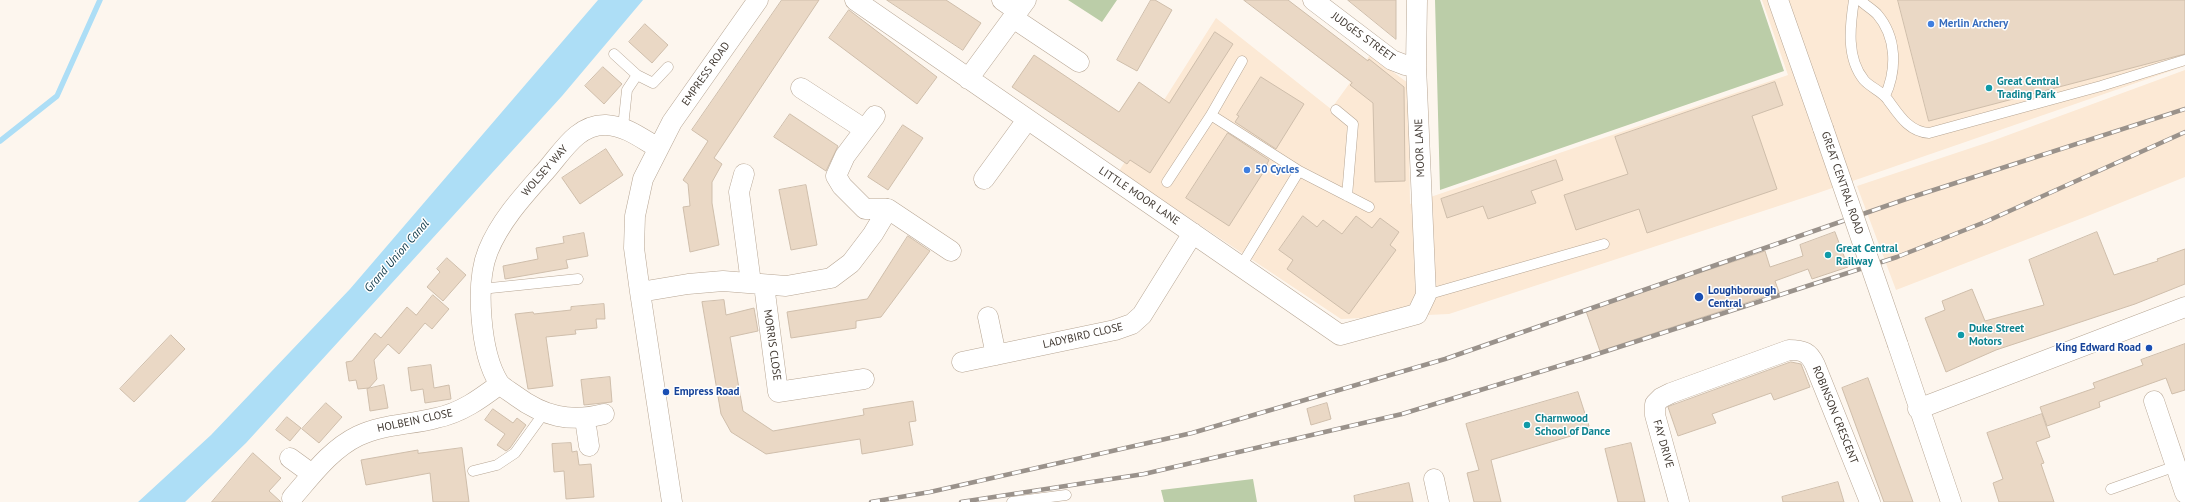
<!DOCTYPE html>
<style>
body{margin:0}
canvas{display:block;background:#fdf6ee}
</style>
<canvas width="2185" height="502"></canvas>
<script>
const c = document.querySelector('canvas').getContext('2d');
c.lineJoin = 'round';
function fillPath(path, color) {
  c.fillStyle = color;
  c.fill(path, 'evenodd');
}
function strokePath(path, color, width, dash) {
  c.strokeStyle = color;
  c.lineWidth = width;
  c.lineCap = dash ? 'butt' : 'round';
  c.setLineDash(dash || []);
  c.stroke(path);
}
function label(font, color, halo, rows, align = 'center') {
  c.font = font + ' "PT Sans",sans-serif';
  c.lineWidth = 3;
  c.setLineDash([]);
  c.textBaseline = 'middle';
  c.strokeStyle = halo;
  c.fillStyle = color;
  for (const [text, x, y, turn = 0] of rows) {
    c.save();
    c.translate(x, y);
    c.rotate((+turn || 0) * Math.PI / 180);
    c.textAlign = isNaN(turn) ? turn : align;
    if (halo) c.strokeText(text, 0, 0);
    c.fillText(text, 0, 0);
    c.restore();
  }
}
fillPath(new Path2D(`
 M1762,0H2185V66L1815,194L1449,314L1341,319L1119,171L1216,18L1331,109L1370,55L1408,83L1410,204L1788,75Z
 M2185,70V177L2085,217L1896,290L1857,186L1992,141Z`), '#fce9d5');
fillPath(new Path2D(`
 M1068,0H1117L1102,22Z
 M1435,0H1760L1784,71L1440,190Z
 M1253,479L1257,502H1164L1161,490Z`), '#bbcda8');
fillPath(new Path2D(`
 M598,0H643L562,96L401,273L246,443L185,502H138L211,435L350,289Z`), '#addef6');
strokePath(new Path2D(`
 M0,141L57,96L100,0`), '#addef6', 5.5);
const building = new Path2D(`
 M782,0H819L714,158L722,164L712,182V203L719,245L690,252L683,207L690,206L688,184L683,180L708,141L692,130Z
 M887,0H946L981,23L963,50Z
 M1151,0H1155L1172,10L1137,71L1117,60Z
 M1244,0H1288L1368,61L1369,59L1404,87L1405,181L1375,182L1373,103L1350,85L1352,83Z
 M1348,0H1396V39Z
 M1898,0H2185V54L1929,121Z
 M849,10L937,77L917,104L829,38Z
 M645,24L668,45L652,63L629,42Z
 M1215,32L1233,44L1150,173L1130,160L1127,164L1012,87L1034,55L1119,112L1139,82L1169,103Z
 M603,67L622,84L604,104L585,86Z
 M1261,77L1304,104L1276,149L1235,122L1239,116L1237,115Z
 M1775,82L1783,105L1752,116L1777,189L1647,233L1639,209L1576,230L1564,195L1628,174L1615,137Z
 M790,114L838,146L826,171L774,137Z
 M903,125L923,138L888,190L868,177Z
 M1228,133L1269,160L1267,164L1268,165L1229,226L1186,198Z
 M606,149L623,175L580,204L562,178Z
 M1556,160L1563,180L1531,191L1536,203L1488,219L1483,206L1447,218L1441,199Z
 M806,185L817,245L791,250L779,190Z
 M1303,216L1317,227L1323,220L1342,234L1356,216L1372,228L1380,218L1399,232L1390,245L1396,250L1349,314L1287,269L1293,260L1279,250Z
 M1835,232L1848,267L1812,279L1808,269L1775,281L1779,292L1600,351L1586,311L1765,251L1770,267L1803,256L1800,245Z
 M2097,232L2114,275L2158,261L2157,259L2185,249V284L2135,304L1996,350L1946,372L1925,318L1945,310L1942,301L1972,289L1985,321L2044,305L2029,260Z
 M584,233L588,256L566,260L568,268L505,279L503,266L538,259L536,248L564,243L563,237Z
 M908,236L930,251L881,317L856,321V328L791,338L787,312L867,299Z
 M447,258L466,275L443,301L427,287L440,272L437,269Z
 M433,295L449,309L432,329L425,323L399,354L388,344L374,360L377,379L369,388L358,389L356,380L349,381L346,362L352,361L375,333L381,338L407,307L416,315Z
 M724,300L726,315L754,308L758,331L730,337L743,411L773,431L864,415L863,409L913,401L916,421L909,422L913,445L862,454L860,439L766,454L731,432L721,414L702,302Z
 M604,304L605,319H596L597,328L575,330L576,334L546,337L553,386L528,389L515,314L533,312L534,314L571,310V307Z
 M171,335L185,349L134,402L120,389Z
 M2185,344V390L2172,394L2166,378L2099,402L2100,407L2047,426L2040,407L2095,388L2093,383L2143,365L2141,360Z
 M1791,362L1801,364L1810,387L1774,400L1771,393L1712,414L1716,423L1678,436L1668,407Z
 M431,365L434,388L449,385L451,399L425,403L423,389L411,391L408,368Z
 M610,377L612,402L584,405L581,380Z
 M1868,378L1913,502H1884L1842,388Z
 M384,385L388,408L370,411L367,389Z
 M1578,392L1589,426L1569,431L1571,436L1491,460L1501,502H1474L1467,473L1479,470L1466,424Z
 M326,403L342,417L319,443L302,429Z
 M1327,403L1331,419L1311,425L1307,409Z
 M493,409L513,423L517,418L526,425L510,448L506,451L497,445L505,434L485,420Z
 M2042,414L2050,437L2036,442L2044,463L2041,464L2054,502H1999L1993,483L2003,479L1987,433Z
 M287,417L301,428L290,441L276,430Z
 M571,443L572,452L577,451L579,465L591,464L594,497L566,499L564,471L554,472L552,444Z
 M1631,443L1645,502H1618L1605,449Z
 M462,448L469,502H433L430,473L366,485L361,460L418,450V453Z
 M253,453L281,478L269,491L281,502H212Z
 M1838,482L1844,502H1783L1782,497Z
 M1409,483L1413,502H1355L1354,496Z`);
fillPath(building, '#ead8c5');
strokePath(building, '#cfbeab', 1);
const lane = new Path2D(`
 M1854,0C1850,26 1846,58 1864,80C1871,88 1882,91 1888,100C1899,115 1909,132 1929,133L2101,86L2185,60
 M1860,0C1865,5 1872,9 1877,14C1897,37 1897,70 1885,96
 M614,54L637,75L653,83L668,67
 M1336,110L1353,124L1347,196
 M1211,115L1242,61
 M623,127L627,90L637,75
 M1299,171L1369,207
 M1167,182L1211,115L1299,171L1241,266
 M481,289L578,279
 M1426,295L1604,244
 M473,471L497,465L515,453L544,413
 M2111,489L2176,466
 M1012,502L1066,495`);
const street = new Path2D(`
 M855,0L1340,335L1417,314L1426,295L1416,66L1417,0
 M1002,0L1018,11
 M1313,0L1392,60L1405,65L1416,66
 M1778,0L1823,128
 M1013,18L1079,62
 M968,79L1026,0
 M801,88L864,129
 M875,116L845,156L836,176L842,186L865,209H888L951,251
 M744,174L739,192L751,283
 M984,179L1027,120
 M764,285L778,392L864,379
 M640,292L688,284L723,281L786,286L831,278L851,263L873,234L888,209
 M988,317L996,355
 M1898,345L1951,502
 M962,362L1115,330L1132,324L1142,315L1193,233
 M2154,401L2185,493
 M1918,409L2185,307
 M604,414C570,423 543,416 516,396C511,392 503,388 499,383C480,353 475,283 488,251C501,219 526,193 548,168C564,149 579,124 606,125C626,126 641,138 658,148
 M585,419L589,446
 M290,458L312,474
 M1434,479L1439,502
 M292,498C312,475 331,449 358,436C383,424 410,425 436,418C461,413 480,399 500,384
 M672,502L640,292L634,248L635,216L643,179L672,122L758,0
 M1679,502L1655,415V404L1661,398L1671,393L1789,350C1803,350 1809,352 1815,365L1870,502`);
strokePath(lane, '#b7a694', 11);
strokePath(street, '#b7a694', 21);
strokePath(lane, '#fff', 10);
strokePath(street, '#fff', 20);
const rail = new Path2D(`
 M871,502L930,492L1192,433L1445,359L1909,198L2185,109
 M961,502L1144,474L1402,414L1585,358L1897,257L1985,222L2185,132`);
strokePath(rail, '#9a928b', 4.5);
strokePath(rail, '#fff', 3, [9]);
const streetBridge = new Path2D(`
 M1823,128L1898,345`);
strokePath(streetBridge, '#b7a694', 21, []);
strokePath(streetBridge, '#fff', 20);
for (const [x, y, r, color] of [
 [1931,24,4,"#3f7fe0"],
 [1989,88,4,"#0f9aa8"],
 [1247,170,4,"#3f7fe0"],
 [1828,255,4,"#0f9aa8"],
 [1699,297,5,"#1a4fb4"],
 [1961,335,4,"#0f9aa8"],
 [2149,348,4,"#1a4fb4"],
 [666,392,4,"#1a4fb4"],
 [1527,425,4,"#0f9aa8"]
]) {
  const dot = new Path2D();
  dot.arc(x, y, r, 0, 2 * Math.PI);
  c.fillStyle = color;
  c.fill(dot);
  strokePath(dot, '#fff', 1.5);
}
label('bold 11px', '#366cbe', '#fff', [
 ["Merlin Archery",1939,24],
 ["50 Cycles",1255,170]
], 'left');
label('11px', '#403831', '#fff', [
 ["JUDGES STREET",1363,37,36],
 ["EMPRESS ROAD",706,74,-55],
 ["MOOR LANE",1420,148,-92],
 ["WOLSEY WAY",545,171,-49],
 ["GREAT CENTRAL ROAD",1842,183,71],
 ["LITTLE MOOR LANE",1139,196,34],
 ["LADYBIRD CLOSE",1083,336,-13],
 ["MORRIS CLOSE",772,345,82],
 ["ROBINSON CRESCENT",1835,415,68],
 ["HOLBEIN CLOSE",415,421,-12],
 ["FAY DRIVE",1663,444,74]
]);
label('bold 11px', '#0d838f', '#fff', [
 ["Great Central",1997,82],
 ["Trading Park",1997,95],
 ["Great Central",1836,249],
 ["Railway",1836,262],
 ["Duke Street",1969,329],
 ["Motors",1969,342],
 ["Charnwood",1535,419],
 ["School of Dance",1535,432]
], 'left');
label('bold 11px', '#164399', '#fff', [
 ["Loughborough",1708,291],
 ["Central",1708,304],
 ["King Edward Road",2141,348,"right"],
 ["Empress Road",674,392]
], 'left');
label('italic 12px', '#0f394a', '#fff', [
 ["Grand Union Canal",397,256,-49]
]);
</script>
